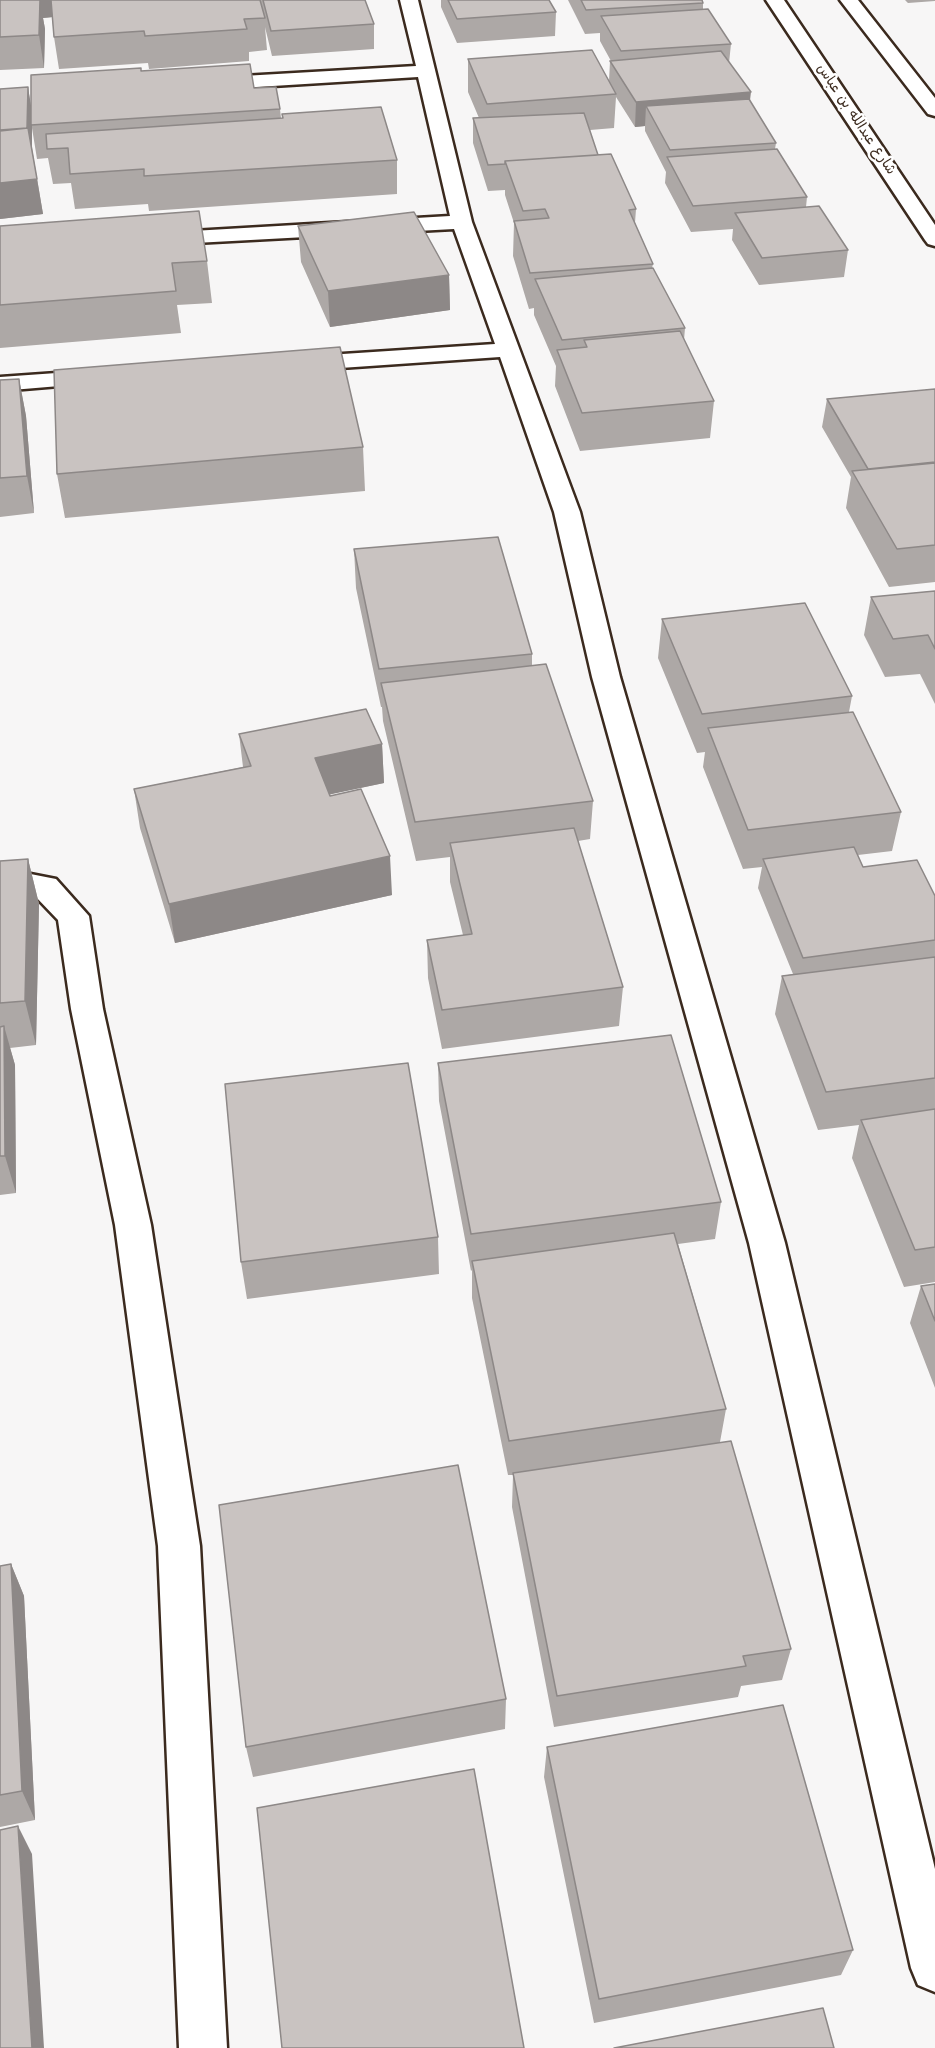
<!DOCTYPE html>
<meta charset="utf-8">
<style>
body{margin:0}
canvas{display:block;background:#f7f6f6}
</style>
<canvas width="935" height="2048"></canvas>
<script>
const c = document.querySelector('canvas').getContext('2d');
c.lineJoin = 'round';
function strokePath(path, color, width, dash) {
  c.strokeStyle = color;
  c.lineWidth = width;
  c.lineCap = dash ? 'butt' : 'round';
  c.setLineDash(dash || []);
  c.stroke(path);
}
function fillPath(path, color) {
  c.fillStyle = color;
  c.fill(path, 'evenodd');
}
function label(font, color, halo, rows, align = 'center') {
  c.font = font + ' Kalam,"Playpen Sans Arabic",sans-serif';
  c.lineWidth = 5;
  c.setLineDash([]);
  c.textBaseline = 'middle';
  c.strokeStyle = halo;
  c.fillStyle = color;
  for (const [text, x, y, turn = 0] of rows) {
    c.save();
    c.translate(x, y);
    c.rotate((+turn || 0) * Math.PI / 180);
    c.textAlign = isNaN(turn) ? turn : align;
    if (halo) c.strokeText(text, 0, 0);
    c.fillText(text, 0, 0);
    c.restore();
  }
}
const minor = new Path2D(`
 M400,0H418L472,222L580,512L620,677L785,1243L935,1869V1992L918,1985L911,1968L749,1243L592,677L554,512L500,357L297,371L289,369L286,364L289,359L297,357L495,344L454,229L158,245L151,243L148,239L151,235L158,233L450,216L418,77L208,90L199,84L208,78L416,66Z
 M99,370L107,372L110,377L107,382L0,391V377Z
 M0,868L56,879L89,916L103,1009L151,1225L200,1546L227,2048H179L158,1546L115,1225L71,1009L58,920L35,896L0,890Z`);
const primary = new Path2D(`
 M766,0H784L935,225V246L928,244L925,240Z
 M840,0H858L935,98V116L928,114Z`);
strokePath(minor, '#3b2a1e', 5);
strokePath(primary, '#3b2a1e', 5);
fillPath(minor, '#fff');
fillPath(primary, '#fff');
fillPath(new Path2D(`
 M0,0H365L374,24V49L272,56L265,27L267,50L249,52V61L149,69L148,63L59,69L54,37L52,17L43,18L45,29L44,68L0,70Z
 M441,0H549L556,12L555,36L457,43L441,7Z
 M568,0H702L703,3V9L731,44L729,63L750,101L776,143L775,149L807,197L806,207L848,250L844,277L759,285L732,240L733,229L691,232L665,183L666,172L645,131V126L635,127L616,97L614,128L590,130L598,155L636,209L635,223L653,264L652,268L685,328L684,340L714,401L710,438L580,451L555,386L556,366L534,315V308L529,309L513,256L514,223L505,195V190L488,191L473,143V118H479L468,92V59L609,81L610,61H611L600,41V33L585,34Z
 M905,0H935V1L908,3Z
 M141,71L254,88L280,109L281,118H282V114L397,160V194L149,211L148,204L75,209L71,183L53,184L48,158L37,159L32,128V148L43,214L0,219V89L28,87L31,108Z
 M0,226L207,261L212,303L177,305L181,333L0,348Z
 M298,226L449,275L450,310L330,327L301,262Z
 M19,379L26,416L34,513L0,517V380Z
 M935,389V582L889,587L846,508L851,477L822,427L827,399Z
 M363,447L365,491L65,518L57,474Z
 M354,549L532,654V666L593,801L590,839L578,841L623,987L619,1026L442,1049L428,978L427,940L463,935L450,882V857L416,861L383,721L382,707H381L356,588Z
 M935,591V704L920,674L885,677L864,635L871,597Z
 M662,619L852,696L849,712L901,812L892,851L858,855L863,867L935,896V1282L904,1287L852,1158L859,1125L818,1130L775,1014L782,976L793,974L758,888L762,867L743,869L703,767L705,752L697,753L658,658Z
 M239,734L382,744L384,783L330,794L392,895L175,943L140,828L134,789L243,767Z
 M28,859L39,904L36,1045L10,1048L15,1065L16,1193L0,1195V861Z
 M438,1063L721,1202L715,1239L678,1244L726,1409L720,1442L791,1649L782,1680L741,1686L738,1697L554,1727L512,1507L513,1475H508L472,1298V1270L471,1271L439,1101Z
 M438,1237L439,1274L247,1299L241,1262Z
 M935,1284V1388L910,1323L921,1286Z
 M11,1564L24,1596L35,1820L0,1827V1566Z
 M506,1699L505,1729L253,1777L246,1747Z
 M547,1747L853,1950L841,1975L594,2023L544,1777Z`), '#ada8a6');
fillPath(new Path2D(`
 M0,0H62L64,16L43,18L45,29L44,68L39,35Z
 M28,87L32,112V154L27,129Z
 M751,92L748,117L646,106L645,126L635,127L636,102Z
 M37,179L43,214L0,219V183Z
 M449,275L450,310L330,327L328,291Z
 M19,379L26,416L34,513L27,476Z
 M382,744L384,783L318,797L315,758Z
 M390,856L392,895L175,943L169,904Z
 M28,859L39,904L36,1045L25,1001Z
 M4,1026L15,1065L16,1193L5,1156Z
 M11,1564L24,1596L35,1820L22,1791Z
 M18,1826L32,1854L44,2048H32Z`), '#8d8887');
const building = new Path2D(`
 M0,0H40L39,35L0,37Z
 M51,0H260L265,18L244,19L247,29L145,36L144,31L54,37Z
 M263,0H365L374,24L271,31Z
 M448,0H549L556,12L457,19Z
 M581,0H702L703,3L586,10Z
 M708,9L731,44L621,51L601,16Z
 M592,50L616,94L487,104L468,59Z
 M721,51L751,92L636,102L610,61Z
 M250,64L254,88L276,87L280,109L31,125V75L141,68V71Z
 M28,87L27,128L0,130V89Z
 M749,99L776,143L670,150L646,106Z
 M381,107L397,160L144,176V169L70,174L68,148L47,149L46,134L283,118L282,114Z
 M584,113L598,155L505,161V164L488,165L473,118Z
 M28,128L37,179L0,183V131Z
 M777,149L807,197L693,206L667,157Z
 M611,154L636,209L629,210L653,264L530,273L514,221L549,218L545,209L523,211L505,161Z
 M819,206L848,250L762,258L735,213Z
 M199,211L207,261L172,263L176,291L0,305V226Z
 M414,212L449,275L328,291L298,226Z
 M653,268L685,328L562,340L535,279Z
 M680,331L714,401L582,413L557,350L587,347L584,340Z
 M340,347L363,447L57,474L54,370Z
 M19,379L27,476L0,478V380Z
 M935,389V462L868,469L827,399Z
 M935,463V545L897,549L852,471Z
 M498,537L532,654L379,669L354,549Z
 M935,591V649L928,635L893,639L871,597Z
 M805,603L852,696L702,714L662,619Z
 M546,664L593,801L415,822L381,683Z
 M366,709L382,744L315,758L330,796L361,789L390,856L169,904L134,789L251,766L239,734Z
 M853,712L901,812L748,830L708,728Z
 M574,828L623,987L442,1010L427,940L472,934L450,843Z
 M854,847L863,867L917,860L935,896V940L803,958L763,859Z
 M28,859L25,1001L0,1003V861Z
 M935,957V1078L826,1092L782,976Z
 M4,1026L5,1156H0V1027Z
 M671,1035L721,1202L471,1234L438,1063Z
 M408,1063L438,1237L241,1262L225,1084Z
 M935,1109V1247L915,1250L861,1120Z
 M674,1233L726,1409L509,1441L472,1261Z
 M935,1284V1321L921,1286Z
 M731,1441L791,1649L743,1656L746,1666L557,1696L513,1473Z
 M458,1465L506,1699L246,1747L219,1505Z
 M11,1564L22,1791L0,1795V1566Z
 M783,1705L853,1950L599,1999L547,1747Z
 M474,1769L524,2048H282L257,1808Z
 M18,1826L32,2048H0V1830Z
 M823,2008L834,2048H614Z`);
fillPath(building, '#c9c3c1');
strokePath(building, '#8d8887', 1.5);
label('14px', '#3b2a1e', '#fff', [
 ["شارع عبدالله بن عباس",855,120,56]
]);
</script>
